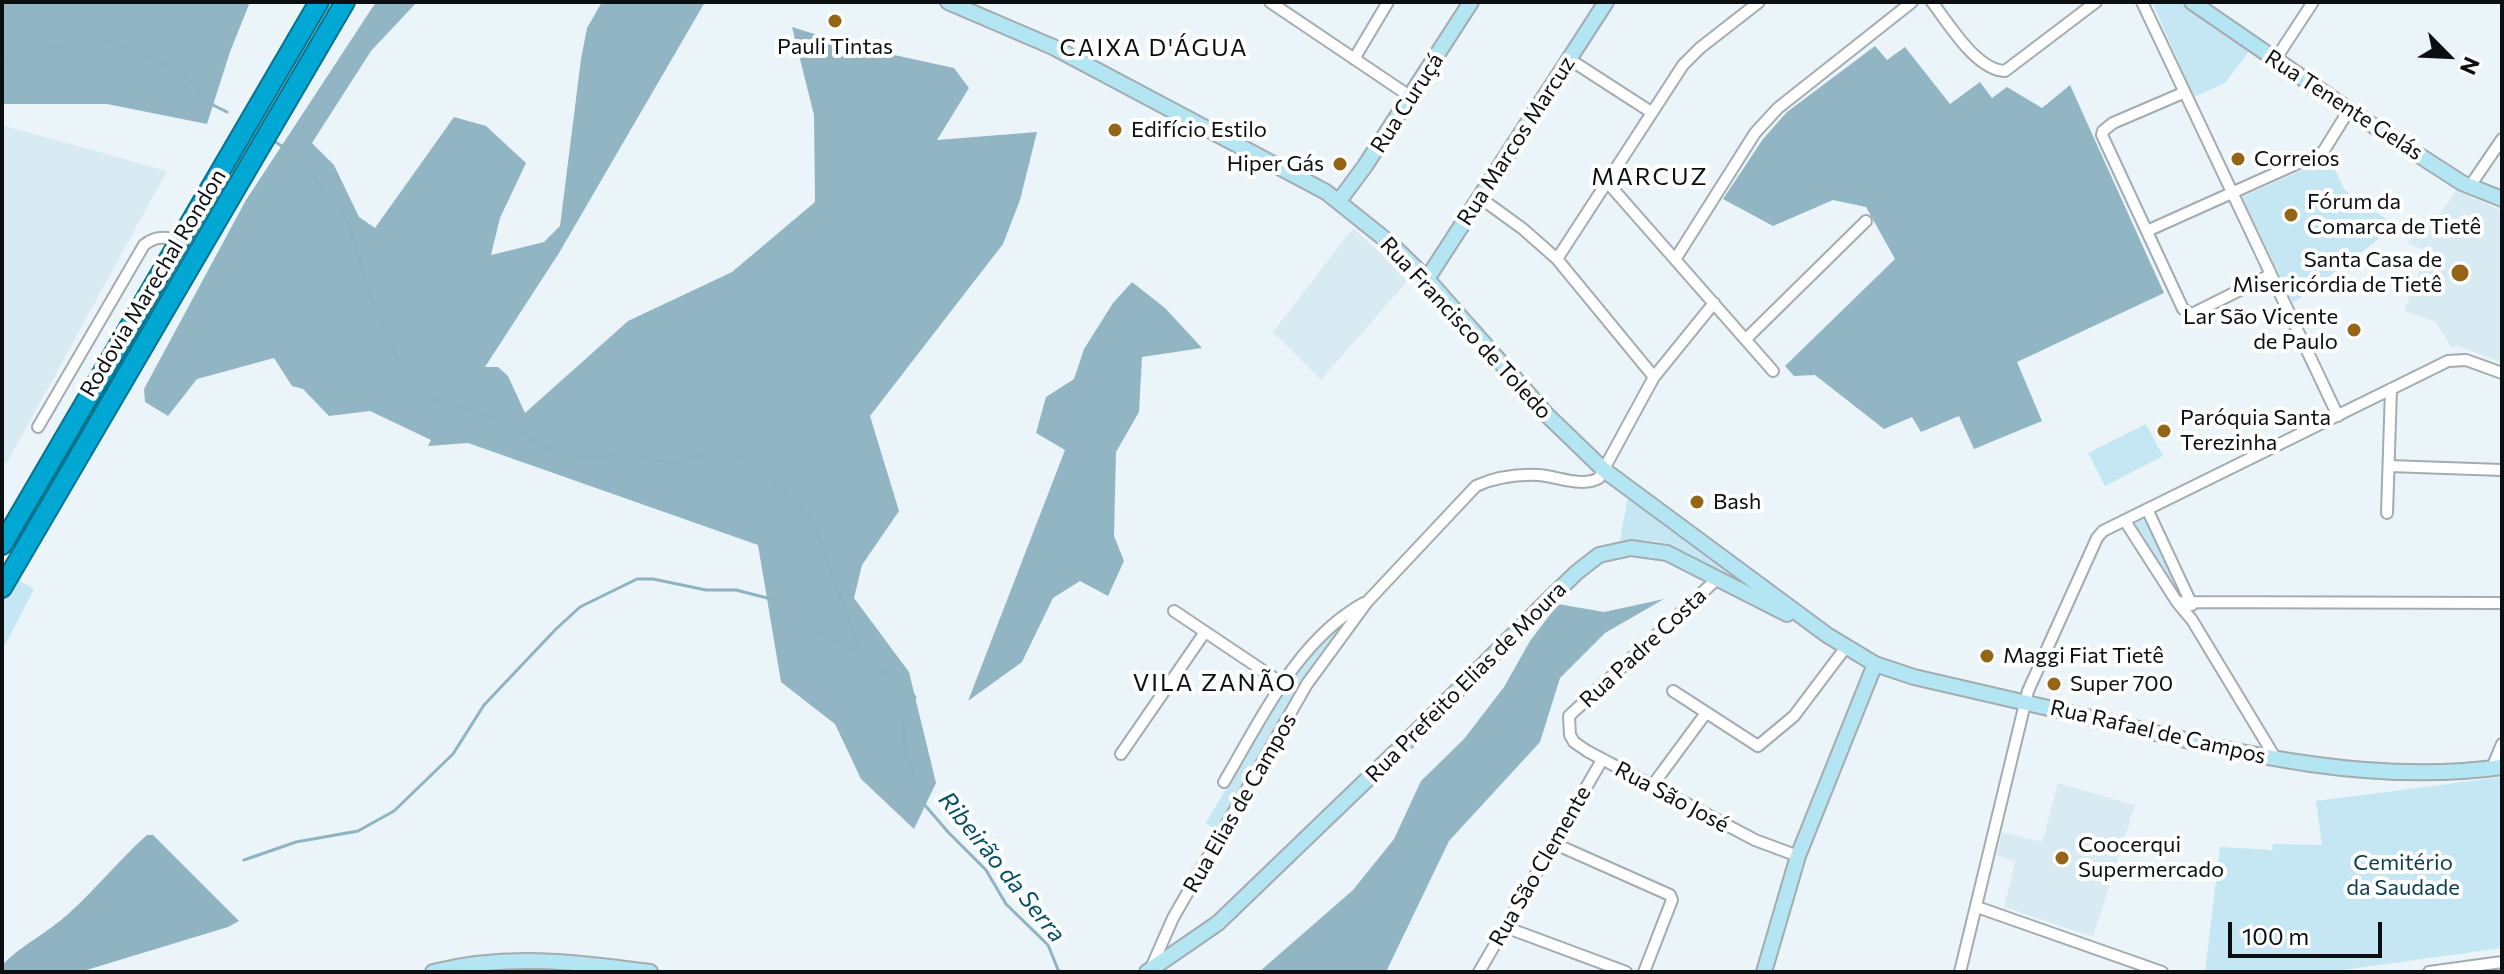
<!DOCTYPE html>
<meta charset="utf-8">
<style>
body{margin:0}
#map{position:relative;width:2504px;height:974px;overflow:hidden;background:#ebf5f9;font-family:Commissioner,sans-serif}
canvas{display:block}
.frame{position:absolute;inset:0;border:4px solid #0c0f11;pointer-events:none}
.north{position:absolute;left:2408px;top:16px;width:80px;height:80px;-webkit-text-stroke:6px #fff;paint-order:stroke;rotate:114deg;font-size:22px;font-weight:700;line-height:32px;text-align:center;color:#0c0f11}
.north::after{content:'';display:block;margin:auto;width:28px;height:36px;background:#0c0f11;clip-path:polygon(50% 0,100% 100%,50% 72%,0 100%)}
.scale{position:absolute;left:2228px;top:922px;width:154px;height:36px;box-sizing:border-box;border:4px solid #0c0f11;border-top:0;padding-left:10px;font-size:24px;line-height:28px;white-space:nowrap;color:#0c0f11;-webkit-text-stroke:6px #fff;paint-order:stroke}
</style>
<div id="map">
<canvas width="2504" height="974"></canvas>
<div class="frame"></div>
<div class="north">N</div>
<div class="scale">100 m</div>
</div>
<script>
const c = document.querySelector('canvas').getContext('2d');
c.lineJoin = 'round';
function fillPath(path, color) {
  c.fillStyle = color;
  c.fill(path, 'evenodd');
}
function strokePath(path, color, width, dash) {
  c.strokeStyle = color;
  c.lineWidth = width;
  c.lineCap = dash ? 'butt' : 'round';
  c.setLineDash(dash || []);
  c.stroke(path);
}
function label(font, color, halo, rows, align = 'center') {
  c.font = font + ' Commissioner,sans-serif';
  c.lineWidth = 8;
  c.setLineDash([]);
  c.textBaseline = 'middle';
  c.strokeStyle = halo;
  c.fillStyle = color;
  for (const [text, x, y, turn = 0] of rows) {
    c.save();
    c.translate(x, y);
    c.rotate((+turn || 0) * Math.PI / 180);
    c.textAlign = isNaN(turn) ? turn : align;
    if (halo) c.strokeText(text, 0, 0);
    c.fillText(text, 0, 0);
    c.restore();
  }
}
fillPath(new Path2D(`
 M2,125L167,171L7,463L2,462Z
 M2456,190L2502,211V363L2458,346L2451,348L2436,322L2404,311L2427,251L2408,243L2415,231L2426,235Z
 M1353,228L1409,279L1321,380L1273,332Z
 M2058,783L2135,805L2093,937L2004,907L2015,862L1997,855L2002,832L2042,842Z`), '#d9ebf2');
fillPath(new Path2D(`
 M2152,2H2187L2253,46L2225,83L2194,97Z
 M2329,158L2345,190L2396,226L2293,303L2242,197Z
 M2146,424L2163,456L2105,486L2088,453Z
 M1628,497L1762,594L1667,544L1656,541L1620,540Z
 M2146,518L2183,590L2175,592L2134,524Z
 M2,571L34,589L2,651Z
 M1347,620L1309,674L1217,830L1206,823L1284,690L1312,653Z
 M2502,777V948L2328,972H2205L2220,847L2272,850L2273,844L2322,845L2316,801Z`), '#c5e6f3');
fillPath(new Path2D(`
 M2,2H250L230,52L207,124L107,104H2Z
 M376,2H417L371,51L312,143L334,165L359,217L375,228L454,117L486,126L526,163L500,218L491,255L544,242L560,226L581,59L587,28L602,2H705L559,253L485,367H498L508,376L525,413L628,321L732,272L815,202L814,115L792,27L853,46L954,68L969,88L937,140L1037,132L1020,200L1003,244L870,416L899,511L862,565L854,598L909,672L936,783L914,829L861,779L835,724L781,682L758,545L468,443L428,446L431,440L370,411L329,416L303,389L292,386L274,358L197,379L168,416L145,402L144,389L246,200Z
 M1875,46L1887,60L1905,47L1950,104L1980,82L1992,98L2007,87L2042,108L2070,85L2164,293L2017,362L2042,421L1974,449L1959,416L1921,432L1912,417L1884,429L1815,375L1794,376L1785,366L1895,259L1866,207L1833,200L1773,226L1723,199L1763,139L1787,112Z
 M1132,282L1165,308L1202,348L1142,357L1139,412L1116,452L1114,536L1124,561L1108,596L1080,581L1053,598L1022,662L968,701L1065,450L1036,433L1046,397L1074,379L1084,349L1113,303Z
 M1664,599L1605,633L1560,678L1540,742L1449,841L1386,972H1259L1353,890L1394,839L1421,781L1464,739L1504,687L1530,641L1558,604L1604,612Z`), '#92b5c4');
fillPath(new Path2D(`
 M147,835H153L239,921L228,927L80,972L2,970V965C21,945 46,934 67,915C95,890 119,860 147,835Z`), '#8fb3c1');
strokePath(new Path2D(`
 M2,61L23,59L42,45L70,48L90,41L106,39L178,70L195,85L203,100L227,112
 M271,139L300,158L348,221L371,297L400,364L433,399L492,417L549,449L592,458L623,452L673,464L720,449L745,459L801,506L814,523L860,652L877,669L897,679L915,697L903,721L906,756L924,804L948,832L986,870L1006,904L1048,945L1059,972
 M244,860L296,842L358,831L394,811L453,754L484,705L556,629L580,607L637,579H653L706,590H736L771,599L806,625L859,652`), '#8fb3c1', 3);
const street = new Path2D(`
 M1270,2L1411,97
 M1932,2C1949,24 1976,70 2005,71L2096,2
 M2142,2L2338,416
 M1354,59L1388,2
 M1569,59L1651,112
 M2275,60L2313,2
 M2183,93L2113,123L2103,131L2102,135L2183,309L2192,314L2270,275
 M1607,182L1773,371
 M2470,186L2502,139
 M1479,197L1523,229L1557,259L1654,377
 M2147,231L2323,152L2349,110
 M1676,258L1755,133L1778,108L1912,2
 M1557,259L1683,65L1700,48L1759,2
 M1746,339L1866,221
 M38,427L144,245C155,236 166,236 179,241
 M2389,466L2502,470
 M2147,509L2192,605
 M2387,513L2391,389
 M2125,521L2177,602L2192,620L2276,759
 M1717,579L1569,716L1570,735L1574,742L1587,751L1755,840L1798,856
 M2177,602L2502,603
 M1174,611L1283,684
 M1673,691L1758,746L1794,716L1846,647
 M1121,754L1205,632
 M2492,768L2502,744
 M1224,782C1262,718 1297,640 1364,603
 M1652,786L1706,713
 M1553,843L1670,895L1672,900L1644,972
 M1977,907L2162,972
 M1505,927L1626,972
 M1151,968L1173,918L1307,684L1367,602L1476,486C1496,477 1516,474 1538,475C1557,476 1582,488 1599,478L1654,377L1714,303
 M1479,972L1602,760
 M1960,972L2028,691L2097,538L2103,531L2448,361L2466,360L2502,373
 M2429,972L2502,962`);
const secondary = new Path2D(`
 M948,2L1053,47L1326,192L1391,244L1427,279L1547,415L1604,470L1827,635L1875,664L1914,677C1984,693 2053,709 2122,725C2246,755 2374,785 2502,767
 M2192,2L2349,110L2462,183L2502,199
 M1339,201L1365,166L1471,2
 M1427,279L1606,2
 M433,972C506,953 576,962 650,972
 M1147,972L1218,923L1403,745L1542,606L1576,573L1599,555L1631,548L1667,553L1787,614
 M1764,972L1798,856L1875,664`);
const highway = new Path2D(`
 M2,545L319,2
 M2,588L345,2`);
strokePath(street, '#a3acb0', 14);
strokePath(secondary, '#a3acb0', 18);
strokePath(highway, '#067290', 22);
strokePath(street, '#fff', 10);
strokePath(secondary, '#b3e5f2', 14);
strokePath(highway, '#02a8d4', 18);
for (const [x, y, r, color] of [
 [835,21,8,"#956415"],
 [1115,130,8,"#956415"],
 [2238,159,8,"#956415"],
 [1340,164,8,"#956415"],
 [2291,215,8,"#956415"],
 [2460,273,10,"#956415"],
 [2354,330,8,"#956415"],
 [2164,431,8,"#956415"],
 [1697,502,8,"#956415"],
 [1987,656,8,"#956415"],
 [2054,684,8,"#956415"],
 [2062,858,8,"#956415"]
]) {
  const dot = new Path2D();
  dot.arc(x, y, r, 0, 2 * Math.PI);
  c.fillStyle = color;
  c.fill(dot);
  strokePath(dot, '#fff', 3);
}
label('22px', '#0c0f11', '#fff', [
 ["Pauli Tintas",835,47,"center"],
 ["Edifício Estilo",1131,130],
 ["Correios",2254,159],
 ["Hiper Gás",1324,164,"right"],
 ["Fórum da",2307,202],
 ["Comarca de Tietê",2307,227],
 ["Santa Casa de",2442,260,"right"],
 ["Misericórdia de Tietê",2442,285,"right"],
 ["Lar São Vicente",2338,317,"right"],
 ["de Paulo",2338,342,"right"],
 ["Paróquia Santa",2180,418],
 ["Terezinha",2180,443],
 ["Bash",1713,502],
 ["Maggi Fiat Tietê",2003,656],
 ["Super 700",2070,684],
 ["Coocerqui",2078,845],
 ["Supermercado",2078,870]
], 'left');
label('22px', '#0c0f11', '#fff', [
 ["Rua Curuçá",1407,103,-57],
 ["Rua Tenente Gelás",2344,105,33],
 ["Rua Marcos Marcuz",1516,141,-57],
 ["Rodovia Marechal Rondon",153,283,-59],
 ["Rua Francisco de Toledo",1466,328,47],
 ["Rua Padre Costa",1643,648,-43],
 ["Rua Prefeito Elias de Moura",1466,682,-45],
 ["Rua Rafael de Campos",2158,732,13],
 ["Rua São José",1672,797,28],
 ["Rua Elias de Campos",1240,803,-60],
 ["Rua São Clemente",1540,866,-60]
]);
label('22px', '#093d4e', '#fff', [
 ["Cemitério",2403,863],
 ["da Saudade",2403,888]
]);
c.letterSpacing = '2px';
label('24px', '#0c0f11', '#fff', [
 ["CAIXA D'ÁGUA",1154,48],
 ["MARCUZ",1650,177],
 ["VILA ZANÃO",1215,683]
]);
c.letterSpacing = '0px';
label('italic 24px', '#024e64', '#fff', [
 ["Ribeirão da Serra",1002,867,51]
]);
</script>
